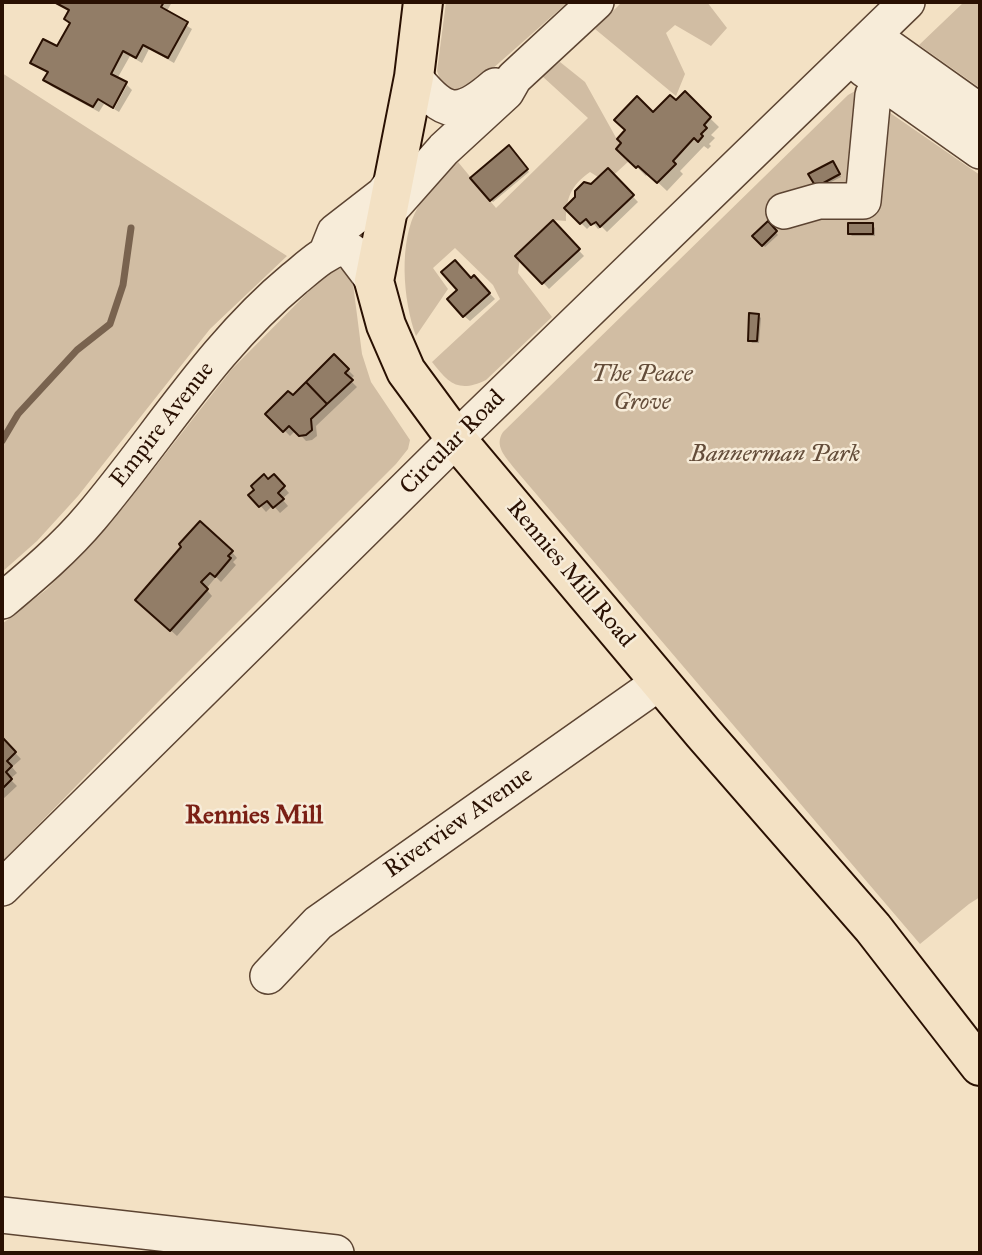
<!DOCTYPE html>
<style>
body{margin:0}
#map{position:relative;width:982px;height:1255px;overflow:hidden;background:#f3e1c4;font-family:"IM FELL Great Primer",serif}
canvas{display:block}
.frame{position:absolute;inset:0;border:4px solid #291002;pointer-events:none}
</style>
<div id="map">
<canvas width="982" height="1255"></canvas>
<div class="frame"></div>
</div>
<script>
const c = document.querySelector('canvas').getContext('2d');
c.lineJoin = 'round';
function fillPath(path, color) {
  c.fillStyle = color;
  c.fill(path, 'evenodd');
}
function strokePath(path, color, width, dash) {
  c.strokeStyle = color;
  c.lineWidth = width;
  c.lineCap = dash ? 'butt' : 'round';
  c.setLineDash(dash || []);
  c.stroke(path);
}
function label(font, color, halo, rows, align = 'center') {
  c.font = font + ' "IM FELL Great Primer",serif';
  c.lineWidth = 5;
  c.setLineDash([]);
  c.textBaseline = 'middle';
  c.strokeStyle = halo;
  c.fillStyle = color;
  for (const [text, x, y, turn = 0] of rows) {
    c.save();
    c.translate(x, y);
    c.rotate((+turn || 0) * Math.PI / 180);
    c.textAlign = isNaN(turn) ? turn : align;
    if (halo) c.strokeText(text, 0, 0);
    c.fillText(text, 0, 0);
    c.restore();
  }
}
fillPath(new Path2D(`
 M446,2H568L474,85L457,93L442,85L437,71Z
 M622,2H707L727,28L711,46L675,25L666,33L685,74L676,96L595,29Z
 M964,2H980V88L919,45Z
 M560,62L585,82L629,161L606,182L590,172C571,185 566,198 566,221L553,220L521,249L518,273L552,317L486,380C459,393 449,384 432,362L500,299L493,285L455,248L433,268L448,289L416,336C403,301 398,241 418,207C428,189 444,176 458,162L496,208L588,118L542,76Z
 M2,73L287,256L210,329L78,496L37,541L2,572Z
 M857,90L980,175V897L969,904L920,944L514,468C505,456 494,446 503,432L848,95Z
 M331,269H342L352,276L362,354L371,382L410,440L408,449L396,464L160,700L2,862V624L47,589L123,508L232,369Z`), '#d1bda3');
fillPath(new Path2D(`
 M52,2H172L166,13L192,29L174,63L149,49L142,63L130,56L117,79L124,83L111,108L104,104L99,112L51,86L46,80L49,74L32,62L57,49L71,24L70,11Z
 M127,85L132,90L119,112L114,109Z
 M685,94L719,127L711,135L715,138L709,144L711,146L708,149L704,146L680,171L683,174L667,191L648,173L646,176L618,149L653,115L676,103Z
 M508,148L529,172L493,202L472,179Z
 M835,165L841,177L819,188L811,174Z
 M608,170L638,202L607,232L602,227L598,229L593,223L587,229L566,208Z
 M553,223L584,256L549,289L518,256Z
 M768,224L778,235L765,247L755,236Z
 M872,225L875,228V236H852L849,233Z
 M474,277L495,299L470,321L464,316L460,290Z
 M758,315L761,318L759,343H752L750,340Z
 M334,356L354,376L350,380L357,387L316,426L317,436L312,440L306,441L296,430L290,436L268,414L294,397Z
 M274,476L289,493L282,499L288,506L280,513L273,505L266,512L251,495Z
 M232,552L237,558L233,562L236,565L221,582L216,577L206,589L212,596L177,636L143,605Z
 M2,739L21,759L12,767L17,773L10,779L17,786L2,800Z`), '#0003');
strokePath(new Path2D(`
 M2,441L18,414L77,350L110,324L123,285L131,228`), '#79634f', 7);
const building = new Path2D(`
 M54,2H164L161,7L188,22L168,58L143,45L136,58L123,51L111,74L127,82L113,108L98,99L93,107L43,80L48,72L30,63L43,39L57,46L70,23L64,19L69,10Z
 M685,91L711,117L704,125L707,128L701,134L703,136L698,142L694,138L673,161L676,164L657,183L638,166L636,168L616,149L621,143L617,139L625,130L614,120L637,96L653,112L670,95L676,100Z
 M509,145L528,169L490,201L470,178Z
 M833,161L840,174L816,187L808,174Z
 M608,168L634,195L600,227L596,222L591,225L586,219L580,224L564,208L575,197V191L584,182L591,184Z
 M553,220L580,249L542,284L515,256Z
 M768,221L777,231L762,246L752,236Z
 M848,223H873V234H848Z
 M455,260L471,278L474,275L490,293L463,317L447,299L457,290L441,272Z
 M749,313L759,314L757,341H748Z
 M334,354L349,369L345,373L353,380L327,404L306,382Z
 M306,382L327,404L311,419L312,430L306,435L299,436L289,426L283,432L265,414L288,391L293,395Z
 M264,474L268,479L274,474L285,486L278,493L284,499L273,508L267,501L259,507L248,495L254,490L251,486Z
 M200,521L233,551L228,556L231,558L215,577L210,573L201,582L208,589L170,631L135,600L181,547L179,544Z
 M2,737L16,752L7,761L12,766L6,772L12,779L2,789Z`);
fillPath(building, '#927d67');
strokePath(building, '#291002', 2);
const minor = new Path2D(`
 M873,36L980,112
 M864,69L980,151
 M414,77C444,114 457,119 495,86
 M389,211L444,149L506,92L514,78L596,2
 M784,211L819,201H863L873,95L883,83
 M327,252L335,232L384,194L394,180
 M2,601C33,575 65,548 91,517C158,438 213,346 294,279C310,266 323,253 342,247L352,252L374,281
 M2,888L456,439L907,2
 M268,976L318,923L660,682
 M2,1215L336,1253`);
const major = new Path2D(`
 M423,2L414,77L374,281L386,325L406,371L456,439L703,733L873,928L980,1066`);
strokePath(minor, '#5c4432', 38);
strokePath(major, '#291002', 42);
strokePath(minor, '#f7ecd9', 35);
strokePath(major, '#f3e1c4', 38);
label('italic 24px', '#644d3a', '#f7ecd9', [
 ["The Peace",642,375],
 ["Grove",642,403],
 ["Bannerman Park",775,455]
]);
label('24px', '#291002', '#f7ecd9', [
 ["Empire Avenue",163,425,-52],
 ["Circular Road",453,443,-45],
 ["Rennies Mill Road",570,574,50],
 ["Riverview Avenue",459,823,-35]
]);
label('bold 26px', '#7a1f14', '#f7ecd9', [
 ["Rennies Mill",254,817]
]);
</script>
